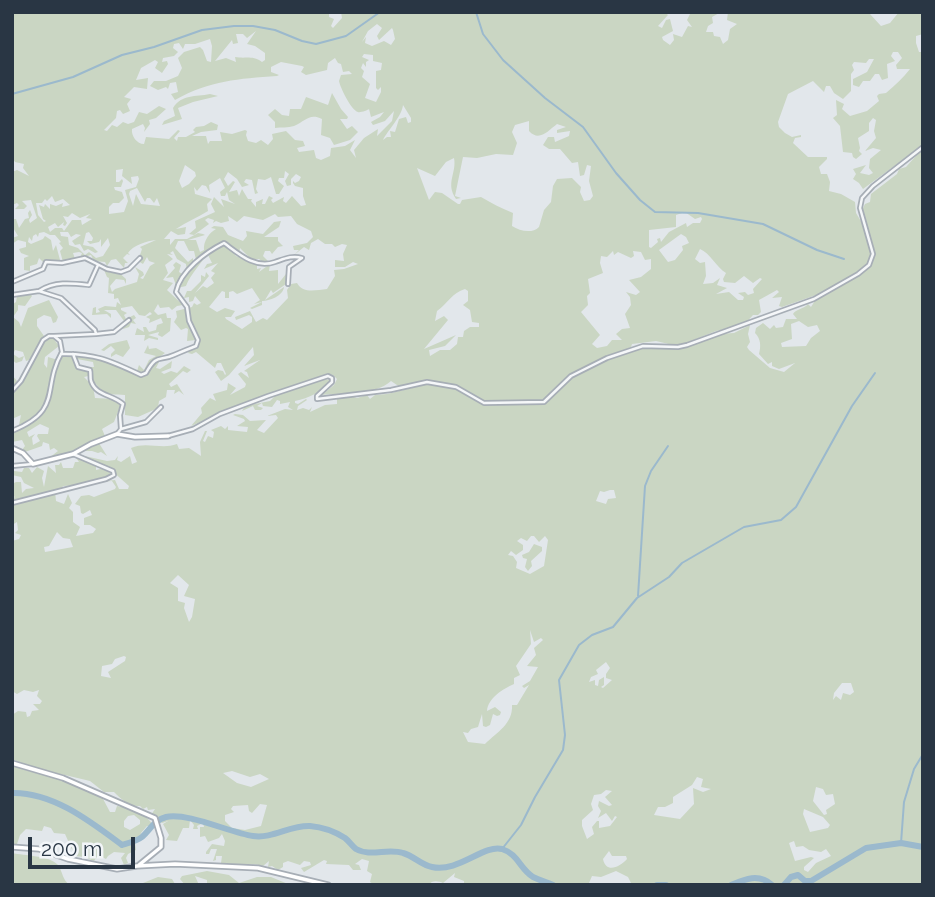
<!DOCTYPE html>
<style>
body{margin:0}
#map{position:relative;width:935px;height:897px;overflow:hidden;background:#e2e7eb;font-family:Raleway,sans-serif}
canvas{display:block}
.frame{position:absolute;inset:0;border:14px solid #293644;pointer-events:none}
.scale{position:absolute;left:28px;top:837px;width:107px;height:32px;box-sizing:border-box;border:4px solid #293644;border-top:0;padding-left:9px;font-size:21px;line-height:24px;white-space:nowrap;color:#293644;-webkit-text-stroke:5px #f2f5f8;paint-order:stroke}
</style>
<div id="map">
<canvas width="935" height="897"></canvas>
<div class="frame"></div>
<div class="scale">200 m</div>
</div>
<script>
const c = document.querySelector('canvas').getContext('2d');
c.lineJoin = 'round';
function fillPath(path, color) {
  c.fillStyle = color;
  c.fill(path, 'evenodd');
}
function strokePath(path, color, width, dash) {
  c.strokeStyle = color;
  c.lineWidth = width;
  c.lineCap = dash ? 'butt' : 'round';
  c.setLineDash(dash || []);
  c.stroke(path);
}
fillPath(new Path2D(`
 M12,12H329V17L334,19L331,26L333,28L342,18L341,12H665L668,15L658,26L662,28L666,20L670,19L673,31L662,37L663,40L670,45L674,40L673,34L682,37L688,26L692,27L687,20L691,12H721L712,17L713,23L708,26L706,32H713L714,36L720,37L723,44L728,40L730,29L737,24L727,20L728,12H873L870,14L881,26L890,23L899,12H923V34L916,36V43L919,52H923V145L863,189L859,183L853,179L856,174L853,169L866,165L860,173L869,175L873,173L869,168L870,159L881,150L873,148L865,151L876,138L874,131L876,120L873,118L869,123V131L858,138L860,148L859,151L862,154L856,159L853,157L852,153L843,152L840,126L833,118L837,115L836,100L844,104L842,109L850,116L867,111L879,101L877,96L879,94L886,93C895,85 903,78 910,69H897L896,65L902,58L898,52H893L891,56L895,61L887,64L888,78L882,80L879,74H875L870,81H863L859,87L853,85V79L867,72L874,59H869L866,63L854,62L852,65L854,70L851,74V91L843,99L834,93L830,86H826L824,92L813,81L788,94L778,122L779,127L785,133L792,137L801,135V137L795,138L793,143L808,157H827V159L819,167L821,174H827L830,182L829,191L841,194L855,202L856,213L865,228L862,210L865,204L870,202L871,194L897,174L899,169L906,167L923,148V885H632L628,877L616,871L601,877L592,876L589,883L597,885H464V881L454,877L455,873L443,883C439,881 431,880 429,885H375L370,882L372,874L367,871L369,861L362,859L355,864L359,865L361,870H353L349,865L326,864L327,861L324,860L304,872L301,868L311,865L310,862L304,861L300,865L288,861L283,863V867L278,870L272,866L268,867L269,861L263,866C249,862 234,867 221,863L222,856H216V860L213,861L217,849H211L209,854H206V852L212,844L224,846L225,841L222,834L219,838L208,842L205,836L200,837V827H204L203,823L197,826L198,829H193L194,825L190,820L189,828H183L177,841L166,840L169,835L163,824L168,821L162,823L151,815L155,809L148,810L147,807L143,809L140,806C129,807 121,799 114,792H104L90,781L65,775L43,772L14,760L12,758V715L18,711L26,712L27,717L30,716L32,711L39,710L33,704H40L42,701L37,696L39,690L33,692L24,690L17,694L12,691V541L19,539L21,535L15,533L18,530L17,522L12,525V499L15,497L12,495V484L16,482H21L22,493L26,489L34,488L24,483L21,477L12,475V468L14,471L22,472L24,468H29L32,473L37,467L44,471L42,478L44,487L48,466L56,473L55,465H59L61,462L63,468H73L75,462H79L74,455H62L49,458L58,451L54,448L50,450L49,444L43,442L42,446L25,452L22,450L25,446L22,440L12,442V431L19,425L21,415L12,419V375L17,381L14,391L25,378L44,342L48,338H53L59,346L45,357L44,364L47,368L48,357L58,360L62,356H72L77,367H94L93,362L77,359L75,354L101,358L143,376V373L137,371L139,365L144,370L149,360L156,356L144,353L148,345L149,349L156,348L165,353L158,358L159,362L156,368L160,369L172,361L171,368L161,372L164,374L171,371L177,373L184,366L191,370L187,373L183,371L169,384L171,387L177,384L184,395L179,391L174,394L175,390H167L166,397L159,401L158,408L138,417L125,415V395C104,394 104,395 92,379L93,375L84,377L93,386L95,398L115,399L121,404L114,422L102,429L105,436L97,440L107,456L101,452L98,453L92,451H81L80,455L107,461L115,460L118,456L117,460L121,462L130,456L132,464L137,462L131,448C147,441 161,450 177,444L179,449L189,448L201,456L200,442L205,431H207L203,441L205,442L208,436L213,438L214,432L211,430L221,426L225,429L228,426V430L247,432L248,427L237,426L245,421L244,419L233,415L235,414L243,415L250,421L266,420L257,430L264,433L278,418L276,415L267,416L285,409L293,410L288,407L290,402L280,404V401L277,400L272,407L263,406L262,403L257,406L263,408L261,410H255L253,406L242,411L245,406L270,401L277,394L324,379L330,380C322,392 309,398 295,401V403L298,404L306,399L307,400L298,406L297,410L303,408L309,410L312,407L310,412L325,405L337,404V399L351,396L357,398L367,395L370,399L375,395L387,394L433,383L424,381L400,387L391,381C375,396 343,392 322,395L334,385L337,379L333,375L327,374L268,394L191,426L202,413L201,408L210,398L216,401L213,394L227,390L228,383L236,388L230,395L245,387L246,384L238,374L241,372L249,378L247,372L244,371L260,360L244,366L254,355L253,347L229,375L221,381L215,372L218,370L223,371L225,375L226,374L221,363H217L215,368L196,352L192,354L188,353L196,340L187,341L188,329L186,328L181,330L174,322L177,317L176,311L192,307L194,303L197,305L201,303L195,296L193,301L189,302V297L184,298L187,291H191L201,281V275L205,277L206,272L209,276L195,293L203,286L207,288L214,283L211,278L215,273L211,271L218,263L204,269L207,264L212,263L207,253C204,261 190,274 186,286L177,288L173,277L166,278L175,268L173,265L176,262L181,265L179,272L184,275L187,273L186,264L177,259L173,251L170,253L173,255L167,254L173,259L165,265L168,273L163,280L173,283L167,290L183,305L177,306L172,310L169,307L160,308L158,304L154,311L158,315L166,313L167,318H171L170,331L162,337L158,335L159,332L148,335L158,338V340L149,338L144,341L145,335H135L137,328L144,332L143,327H146L149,332L156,330L157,325L163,323L161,318L149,323L150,319L146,317L152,314L150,312L145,316L139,315L132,306L121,308V310L127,313L124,315L126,319L134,315L136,318L133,320L136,324L131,323L129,327L123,329L124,321L116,310H104L111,314V318L107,314L92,315L93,308L96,307V313L100,312L98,309L105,306L116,307L117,302L121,305L118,298L114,299V294L108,293L109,278L107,277L104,270L111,273L116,270L126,279V284L124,280L116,279L110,286L112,292L115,289L137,282L139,274L135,267L143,272L144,275L140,278L143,279L150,266L155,263L149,261L147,257L143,264L138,261L142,249L140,247L156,240C147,241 133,245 128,253L130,255L127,254L123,258L128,263H125L124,268L116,259L111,260L107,266L105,262L94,261L91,255L80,258L82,253L79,252L73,253L75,259L63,262L60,251L63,248L59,243L61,242L55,235H50L44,232L39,233L38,237L36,234L33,236L32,241L29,237L28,242L31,244L43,239L45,236L51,240L53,251L56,245L60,260L43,262L39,258L37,264L30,266V271L24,270V258L29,256L21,253L19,249L26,247V242L18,240L12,244V238L18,236L12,226L14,219H16L19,228L25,219L29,218L28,213L30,210L32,215L29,220L30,223L37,218L31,200L22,201L27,206L24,209H15L19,205L17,203L12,205V172L17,170L29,176L23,168L24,164L15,162L12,157ZM377,24L382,28L377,36L379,40L392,28L393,30L395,39L391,45L384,41L372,46L365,43L366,37L362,42L368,31ZM256,31L247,44L255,46L265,53V60L262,62C252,55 246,59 235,57L236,62L226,58L215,61L232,40L233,44L238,43L236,34H243L247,38ZM210,39L212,46L211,62L207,61L203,50L200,47L184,52L178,58L182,68L178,76L166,81H154L150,86L158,90L166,87L168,89L170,83L176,82L178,92L171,94L175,100C211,80 238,79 277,76L279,75L271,72V67L281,62L302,66L304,67L301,72L306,75L327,70L328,63L335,58L338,63L341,64L343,72L349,71L352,74L341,75L339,81C340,87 351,110 358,112C360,113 368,110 369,109L371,117L384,112L380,117L371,122L373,125L385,121L394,111L392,121L377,136L378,129L364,138L354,150L356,158L350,150L355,140L345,146L331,148L330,156L321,160L316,158L314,150L299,152L297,148L305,146L303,141L295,140L286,131L272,134L273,139L268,145L261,140L256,143L248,141L246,135L247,131L245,130L232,134L220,132L222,141H210L208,144L206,136H192L201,132L217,130L218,125L211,122L204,126L196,127L193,130L195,132L186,137H178L177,141L174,138L180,131L178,130L169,139L146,137L144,144C137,144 131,136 132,129L143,124L145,128L144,132L150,124L149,120L156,118L166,109L159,106L147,114L139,112L134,122L128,124L123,122L117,127L112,125L107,131L104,130L116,118L117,111L120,110L123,114L130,111L127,104L131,99L124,97L134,87L147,89L148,78L136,80L141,68L155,60L158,62L155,68L162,73L168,64L167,61L162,62L163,58L174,56L178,52L173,48L174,44L179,43L183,49L185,44H195ZM364,54L373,55V61L382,63L381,70L376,71V88L378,90L381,87V92L376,102L365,98L370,84L362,77L364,71L361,68L363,63L366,67V62L369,60L362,57ZM403,105L411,118V122L408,123L406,117L399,119L395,132L390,131L391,137H387L383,140C388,130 402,116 403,105ZM529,121V131C539,142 548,131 557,124L566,127L557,130V133L570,131L569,136L555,142L554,137H548L543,145L549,149H560L572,163L578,162L580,176L584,175L587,165L591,166L589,181L593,196L590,200L584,201L580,192L581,187L572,178L557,179L553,186L551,202L544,210L539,227C532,234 520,231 512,226L513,213C501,208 491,203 481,197L462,200L460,204H458L442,193L435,192L429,200L417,168L435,176L446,162L454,158C457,173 445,183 456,199L461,198L455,196L463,157L477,158L496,154L513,155L517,143L512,132L515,125ZM185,165L195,172L196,176L189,184L182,188L179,181ZM123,169L122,176L132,184L131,177L138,176L139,179L136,187L125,190L128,201L124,212L109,214V207L113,203H119L124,198L122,192L115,190L114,187H121L123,181L122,179L119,182H116V170ZM285,171L289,174L285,181L287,186L291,185V179L296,174L301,177L299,181L295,183L293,181V183L295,186L303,188V196L306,205L301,206L292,196L286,203L283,201L284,197L273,203L271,200L273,198L269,196L265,204H262L263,199L256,202V207L251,201L252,199H248L242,189L239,196L237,190L229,192L235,182L233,181L228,186L224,179L228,172L237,179L242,187L249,185L244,182L246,179L252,180L255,194L258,193L256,189L258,179L265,180L271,177L276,194H279L284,186L278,181L279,178H284ZM220,178L225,188L220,192L221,196H225L227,192L229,200L235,204L221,199L224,207L214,197L211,204L215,212L195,221L196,228L189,234L194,235L209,224L205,220L208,218L214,220L213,223L216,221L221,223L229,221L228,216L237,222L244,216L263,220L275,214L278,217L291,216L297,224L311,231L313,237L307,243L293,246L294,250H299L294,255L304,247L309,250L311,243L318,239L325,244H332L335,247L342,244L347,245L343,254L344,261L335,260V267H345L353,262L358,264L344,269L334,270L335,276L327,289C316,290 303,294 297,283L291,284L287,290L288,298L267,320L263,318L256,322L250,311L235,317L236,320L249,315L252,317V322L242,329L226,319L225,317H231L235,311L225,308L217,312L209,307L222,291L225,292V298H229V292L233,291L237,294L252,288L260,300L254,304L262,302L250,308L252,309L262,305V301C269,301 283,296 284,287L265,300L271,290L273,293L286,284V274L278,284V270L269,271L270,264L259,272L261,268L257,269V264L236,256L228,245L239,254L240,248L251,259H259L264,263H270L263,256L265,251H270L272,254L278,247L283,246L278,241V237H264L279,227L281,221L274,222L263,234L246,231L247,236L243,241L228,235L223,227L214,226L211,228L216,229C210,232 203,241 204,250L200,252L196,240H188L205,235L203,234L198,233L187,239H175L170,245V239H164L171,231L178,235L185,234L186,227L176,229C186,222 197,218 208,211L207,204L212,199L195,194L194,187L197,191L202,185L206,186L210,193L209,185ZM137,188L145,202L147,198H150L154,203L157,198L160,206L141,204L136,194L133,206L129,194L130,191ZM52,196L55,202L63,199L70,205L62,207L63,203L56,206L50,204V209L45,204L44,207L39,205L43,219L46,221L44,222L38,215L36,203H42L45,199L47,201ZM685,212L695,219L701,217L702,219L700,223H693L687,227L686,223L669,232L661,242L660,238L657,239L658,242L651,248L649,247V230L676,227V215ZM72,213L80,218L90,214L86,218L92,219L82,225L81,220H72L64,231L62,228H55L50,232L48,227L55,223L58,227L64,222L63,225L65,226L67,223L63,216L68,217ZM60,232H68L71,237L76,234L81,235L72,241L75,245L80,244L84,251L88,249L95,253L98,252L93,247L83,245L86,233L89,232L93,238L92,241H87L90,244L99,242L101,239V247L108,238L110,245L103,256L96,258L89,252L85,255L78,248L69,245L68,237L61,236ZM681,234L686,237L689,243L682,246L683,250L675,260L668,262L659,250ZM178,241H184L189,251H194L197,264L193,262V258L188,262L175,248ZM700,249C710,253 716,267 726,273L723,279L724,282L735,283L744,276L753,283L760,278L762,279L753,289L754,293L748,295L745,292L738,293L744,297L743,300H738L729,292L716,294L727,288L717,285L720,278L713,283L703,284L706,276L705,262L700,263L695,259ZM613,251L614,255L618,252L631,258L634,256L633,251L641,252L645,260L651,259V269L641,277L629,280L640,292L636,295L626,292L630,297L631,305L625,314L630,328L622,329L616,334L622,340H612L607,346L597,348L592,344L600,335L581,312L588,305L587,296L590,293L588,279L603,273L600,263L601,256L607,257ZM845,281V283L816,299L811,307L808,304C804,309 796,309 793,314L797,319H786L783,327L776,328L774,325L770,329L763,323L756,328L755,333C761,339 761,346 759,354L768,364L772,362V366L779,369L795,363L784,372L770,368L749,350L747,347L750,342L748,334L750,325L734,333L718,334L684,347L638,348L609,357L631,347L632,344L656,341L673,345L686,343L716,331L744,325L753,315H758L761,312L759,300L777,290L779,292L772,298L782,297L779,306L782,307L819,294ZM465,289L468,291V301L463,305L470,310L472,322L479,323V327H470L464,331L463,337H458L457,344L450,350H440L430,356L429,350L445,346L456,335L424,349L448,320L444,316L435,321L437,311C448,303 452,293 465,289ZM799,321L808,327L817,325L820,331L811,338L806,346L782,347L781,343L792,339L791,324ZM40,424L49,428L48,434H38L37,436L40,441L33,445L32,438L35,434L29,437L27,432ZM93,461L111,470L129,486L128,489H119L115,480L100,482L112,481L116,487L115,489L94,497L89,495L81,496L75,504L80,506L81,513L83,514L90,510L92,515L84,518V525H90L96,529L93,533L76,536L80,527L73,522V512L69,508L72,503L68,494L64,504L56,501L55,491L61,490L63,486L83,485L112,475L104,468L96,470V465ZM610,490H614L616,498L608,499L606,504L596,501L600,491L604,492ZM57,532L63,538L70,539L73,547L45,552L44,547L49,546ZM531,536H534L539,542L545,536L548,540L544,566L530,574L516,568L517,562L513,556L508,555L511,551L516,555L523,550V545L517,541L521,538L527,541ZM178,575L189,585L184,596L195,599L192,617L189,622L184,608L185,603L178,601V588L170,583ZM530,630L534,642L541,638L543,640L534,648L536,655L527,666L538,667L530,681L522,686L524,688L529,685L517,705H512C513,724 497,732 485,744L468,742L463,732L468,733L471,729L478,727L482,714L483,726L486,727L490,725L493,714L497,716L500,715L501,712L495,707L487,711C488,698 503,689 514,684V678L520,675L516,666L531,644ZM124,656L126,657L125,661L108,672L111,678L101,676L102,666L112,664L115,659ZM606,662L610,668L606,674V678L612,680L603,688L601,687L604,685V677L599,680L598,686L595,685V680L589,682L591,677L598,674L596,670ZM842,683H851L854,692L850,695L843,693L841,700L836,696L833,700L834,693ZM232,771L250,777L260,774L269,779L251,787L237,783L223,773ZM697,777L703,779L701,787L711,789L703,792L693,788L694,804L680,819L654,815L658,807H665L673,803V797L692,785ZM816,787L823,789L826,795L833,794L835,804L826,810L827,814L824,815L813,801ZM606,790L612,791L605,797L612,805L609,806L599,801L598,806L601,811L598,818L606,813L612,821L615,816L617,817L610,826L599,828V821H597L592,827L594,834L587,839L582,826V820L593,810L591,804L594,795L601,794ZM260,804L267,805L261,826L245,830L232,828L225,821V815L234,812L231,809L233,806L248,805L249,811L252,813ZM804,809L823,817L830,825L828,828L810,832L803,814ZM794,841L796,847L803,846L809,850L821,852L826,849L831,856L816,863L808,872L804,870V867L814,858L811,857L795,861L789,843ZM609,851L612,856H626L627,859C620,867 606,874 603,859Z
 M332,93L341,109L348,117L347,119H340L347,129L352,126L358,132L350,140L334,145L330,138L321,135L322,119C309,113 306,121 294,126C288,128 281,127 275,128V122L268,115L275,109L282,115L289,116L290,109H301L306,97L328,105Z
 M210,94L218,96L193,102L178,108L182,119L162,125L164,121L175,116L173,108C182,94 195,97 210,94Z
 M29,293L32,296L25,306L18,305V310L13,317L19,322L21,327L28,308L49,300L58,317L56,322L53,323L51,317L44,315L37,319V326L44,336L29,360L26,361L23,352L15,350L13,354L19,358L24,356L22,361L16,363L12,360L13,304L16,302L17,296Z
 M127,340L130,348L123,357L116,354L111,357V354L115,350L111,346L104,351L101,350L109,344Z
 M534,544L542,547V551L531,561L532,566L528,571L525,567L527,559L523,558L522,555L529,552Z
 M12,765C34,775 56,776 78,784C87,788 93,796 102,797L110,812H115L117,806C131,808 148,814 154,827L147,826L141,833L139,840L135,842L136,850L128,854L126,858L128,863L124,865L121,858L125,853L114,852L108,856L106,859L98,855L94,861L84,857L75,856L65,834L54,833L51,828L44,826L42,831L26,829L20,835L17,844L12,845ZM134,815L140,820V824L130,830L124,827V821L128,816Z
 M12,853C25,856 49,855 58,865C63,872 62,880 70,885H12Z
 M207,871L229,875L239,883L257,877H271L288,884L306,885H207V880L195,876L199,885H185L180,879L182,876Z
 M158,877L172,879L175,884L138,885Z`), '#cad6c3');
strokePath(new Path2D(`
 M476,12L483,34L503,60L545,98L583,127L616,173L640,200L655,212L698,213L763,224L817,250L844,259
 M12,94L73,77L122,55L154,47L202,30L234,26H253L275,30L302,41L316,44L346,36L380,12
 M638,596L645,486L651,471L668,446
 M901,843L904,802L914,769L923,754
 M502,849L521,825L535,797L563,750L565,735L559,680L579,645L592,635L613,627L637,598L669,577L682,563L744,527L781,520L796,507L852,406L875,373`), '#9bb9cd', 2);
strokePath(new Path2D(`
 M12,793C53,792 91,822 122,845C129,843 137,841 142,837C150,830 154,820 166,817C187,812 231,833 253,836C273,839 290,825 310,826C322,827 334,831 345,838C349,841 352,846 356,849C370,857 388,848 403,853C414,856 421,865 432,867C458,873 484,844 502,849C518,854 520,869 533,877C539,880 547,882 553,885
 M657,885H666
 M731,885C745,879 759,873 772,885
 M784,885L791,877L798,875L805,881H811L866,848L901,843L923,847`), '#9bb9cd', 6);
const street = new Path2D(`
 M12,282L43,269L46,262L62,263L85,258L107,269L121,272L129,269L140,258
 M39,291C55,281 71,283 89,285L98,265
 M12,295L39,291L61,298L95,330L96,334L54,336
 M96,334L114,332L129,320
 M61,354C95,353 111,361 141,375L146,373C157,353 159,362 174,355C181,352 188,349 196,346L198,340L189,321L187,307L176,292C180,271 206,252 224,243C239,254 255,269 275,262C284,259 292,255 302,258L289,267L288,284
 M73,354L78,367L90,370C91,373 90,377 91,381C96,396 112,394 123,404L120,415L121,429L117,434
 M12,391L21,381L43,340L49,336H54L60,341L62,352C41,389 64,410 12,431
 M121,429L146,422L161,407
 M168,436L193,429L220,414L268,396L328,376L332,378V382L317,396V399L391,390L427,382L456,387L484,403L544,402L571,376L607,358L643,346L678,347L687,345L814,299L858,274L869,265L873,254L860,208L862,198L873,186L923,147
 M12,466L33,464
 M12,503L106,479L114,475L113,471L73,454`);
const secondary = new Path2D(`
 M12,448L23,453L33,464L73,454L91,444L117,434L135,437L168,436
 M12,763L63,778L155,818L161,838V847L139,865
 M12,847L39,849L68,859L117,869L137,866L175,864L258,868L328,885`);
strokePath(street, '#a7aeb6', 6);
strokePath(secondary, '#a7aeb6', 7);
strokePath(street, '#f5f7f9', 2.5);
strokePath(secondary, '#fff', 3.5);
</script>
